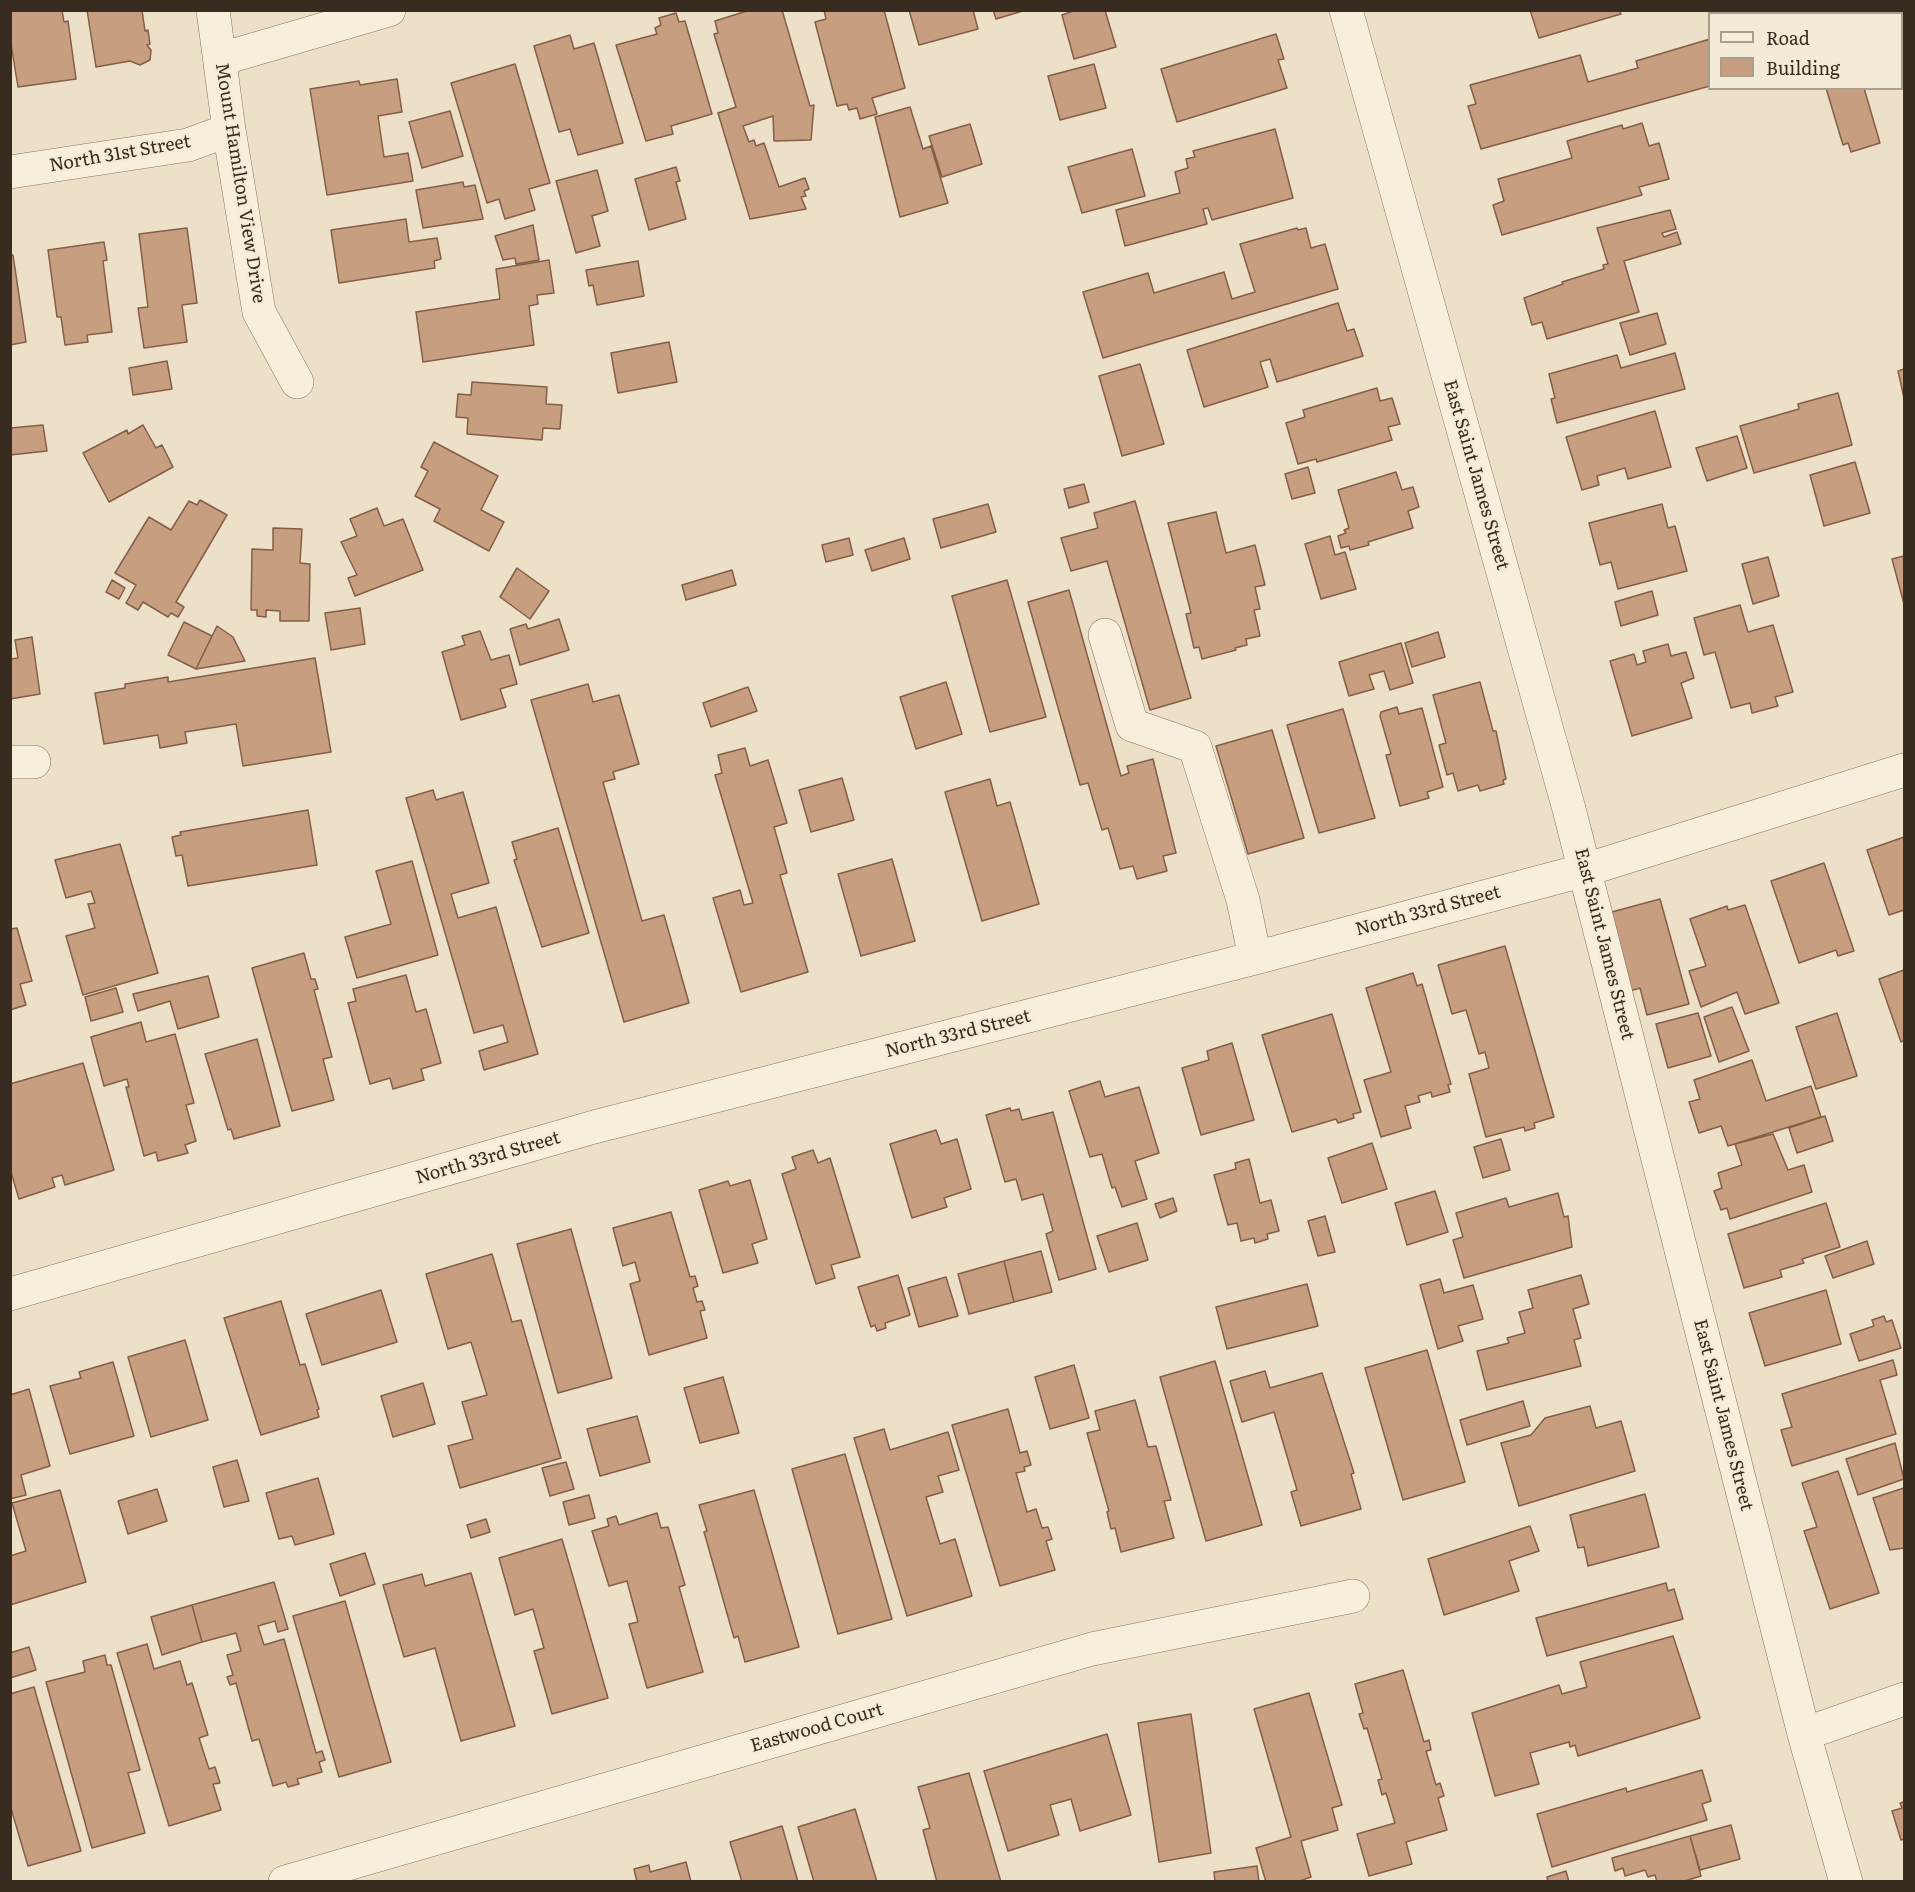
<!DOCTYPE html>
<style>
body{margin:0}
#map{position:relative;width:1915px;height:1892px;overflow:hidden;background:#ece1c8;font-family:Literata,serif}
canvas{display:block}
.frame{position:absolute;inset:0;border:12px solid #382c21;pointer-events:none}
.legend{position:absolute;left:1708px;top:12px;width:195px;height:78px;box-sizing:border-box;background:#f4ebd7;border:2px solid #a99f8e;margin:0;padding:8px 10px;list-style:none;font-size:18px;color:#382c21}
.legend li{display:flex;align-items:center;gap:12px;height:30px}
.legend b{width:30px;border:2px solid #a99f8e}
</style>
<div id="map">
<canvas width="1915" height="1892"></canvas>
<div class="frame"></div>
<ul class="legend">
<li><b style="height:8px;background:#f7efdb"></b>Road</li>
<li><b style="height:16px;background:#c79e80"></b>Building</li>
</ul>
</div>
<script>
const c = document.querySelector('canvas').getContext('2d');
c.lineJoin = 'round';
function fillPath(path, color) {
  c.fillStyle = color;
  c.fill(path, 'evenodd');
}
function strokePath(path, color, width, dash) {
  c.strokeStyle = color;
  c.lineWidth = width;
  c.lineCap = dash ? 'butt' : 'round';
  c.setLineDash(dash || []);
  c.stroke(path);
}
function label(font, color, halo, rows, align = 'center') {
  c.font = font + ' Literata,serif';
  c.lineWidth = 4.5;
  c.setLineDash([]);
  c.textBaseline = 'middle';
  c.strokeStyle = halo;
  c.fillStyle = color;
  for (const [text, x, y, turn = 0] of rows) {
    c.save();
    c.translate(x, y);
    c.rotate((+turn || 0) * Math.PI / 180);
    c.textAlign = isNaN(turn) ? turn : align;
    if (halo) c.strokeText(text, 0, 0);
    c.fillText(text, 0, 0);
    c.restore();
  }
}
const building = new Path2D(`
 M10,10H62L64,22L68,21L76,79L18,87L10,38Z
 M87,10H142L145,31L148,30L150,44L147,45L151,50L150,60L140,65L130,61L96,67Z
 M750,10H782L810,106L814,105L811,140L774,141L773,116L743,126L749,142L754,140L756,146L764,143L779,187L805,178L809,189L804,191L806,196L801,197L806,209L750,219L718,113L736,107L714,34L718,33L715,21Z
 M824,10H884L905,88L872,98L877,114L860,119L857,108L849,110L847,104L837,106L815,22L826,19Z
 M909,10H973L978,29L919,45Z
 M993,10H1026L996,19Z
 M1076,10H1105L1116,47L1074,59L1062,15Z
 M1530,10H1619L1621,14L1539,38Z
 M676,13L679,22L685,21L712,114L671,126L673,134L646,141L616,45L657,34L655,28L661,25L659,18Z
 M1276,34L1284,59L1278,60L1287,88L1177,122L1161,69Z
 M570,35L574,49L594,43L623,143L578,155L570,129L559,132L534,46Z
 M1710,39V86L1481,149L1468,106L1476,104L1470,85L1580,55L1588,82L1638,68L1636,61Z
 M515,64L550,183L529,189L535,210L505,219L499,199L487,203L451,83Z
 M1094,64L1106,108L1060,120L1048,76Z
 M397,79L402,112L378,116L384,157L408,153L413,181L327,195L310,89L359,81L360,85Z
 M1826,88H1864L1880,143L1851,152L1848,143L1843,145Z
 M910,107L923,149L931,146L948,203L900,217L875,117Z
 M450,111L463,156L422,168L409,122Z
 M1642,123L1649,146L1659,143L1669,179L1639,187L1642,195L1502,235L1493,205L1504,201L1498,179L1572,158L1567,141L1622,125L1623,129Z
 M970,124L982,164L942,177L929,136Z
 M1275,129L1293,198L1212,220L1208,208L1203,209L1207,224L1125,246L1116,210L1180,193L1175,172L1188,168L1186,159L1195,157L1193,151Z
 M1132,149L1145,196L1082,213L1068,167Z
 M676,167L680,181L676,182L686,219L649,230L635,179Z
 M597,170L608,211L592,216L600,246L576,253L556,181Z
 M463,182L464,187L475,185L483,219L423,228L416,190Z
 M1670,210L1676,229L1662,233L1664,237L1677,232L1681,244L1624,261L1639,312L1547,339L1542,322L1532,325L1524,298L1563,284L1562,282L1604,269L1603,265L1608,264L1597,228Z
 M406,219L409,242L437,238L441,259L434,261L435,268L339,283L331,230Z
 M533,225L539,260L516,264L515,258L503,260L495,236Z
 M187,228L197,303L182,305L187,342L144,348L138,308L148,307L139,234Z
 M1297,228L1298,230L1306,228L1311,248L1325,244L1338,289L1103,358L1083,292L1148,273L1154,293L1224,272L1232,299L1255,292L1240,244Z
 M104,242L107,260L103,261L112,332L87,335L88,342L65,345L61,317H57L48,250Z
 M10,255H13L26,342L10,345Z
 M549,260L554,293L537,295L538,304L529,306L534,345L423,362L416,312L500,299L496,269Z
 M638,261L644,296L597,305L593,285L589,286L586,270Z
 M1338,303L1347,331L1354,329L1363,356L1277,382L1270,359L1260,362L1268,387L1204,407L1187,350Z
 M1657,313L1666,344L1630,355L1620,323Z
 M669,342L677,382L618,393L611,353Z
 M1675,353L1685,389L1557,423L1551,399L1555,398L1549,374L1617,355L1621,368Z
 M167,361L172,389L133,395L129,368Z
 M1140,364L1164,444L1122,456L1099,376Z
 M1904,369V398L1898,371Z
 M472,382L547,387L546,404L562,405L560,429L543,428L542,440L467,434L468,418L456,417L458,394L471,395Z
 M1377,388L1380,401L1392,398L1400,424L1388,427L1392,440L1317,462L1316,459L1298,464L1286,423L1305,417L1303,410Z
 M1838,393L1852,445L1754,473L1740,426L1799,409L1798,404Z
 M1655,411L1671,467L1628,479L1625,468L1597,476L1599,485L1582,490L1566,437Z
 M43,425L47,451L10,455V428Z
 M143,425L156,448L162,445L173,467L109,502L83,453L127,430L128,434Z
 M1737,436L1747,468L1707,481L1696,448Z
 M434,442L498,476L481,510L504,522L489,551L434,521L440,509L415,496L428,471L421,467Z
 M1855,462L1870,513L1824,526L1810,475Z
 M1308,467L1315,493L1292,499L1285,474Z
 M1396,472L1402,490L1413,487L1419,507L1408,511L1413,528L1368,542L1369,545L1350,550L1349,546L1341,548L1338,536L1346,533L1344,530L1349,528L1338,490Z
 M1084,484L1089,502L1069,508L1064,489Z
 M200,500L227,515L176,602L184,607L178,617L171,613L168,617L143,602L138,610L126,603L136,585L115,573L149,517L171,530L189,501L197,505Z
 M1135,501L1191,698L1150,710L1107,561L1071,571L1061,538L1098,528L1094,513Z
 M988,504L996,532L941,548L933,519Z
 M1662,504L1668,528L1675,526L1687,571L1618,589L1611,562L1600,565L1589,523Z
 M377,508L384,526L403,519L423,570L355,596L348,578L357,575L341,542L357,536L350,519Z
 M1216,512L1226,553L1255,545L1265,585L1255,587L1260,609L1254,610L1260,636L1246,639L1247,645L1235,648L1236,650L1202,659L1199,647L1194,648L1186,614L1191,613L1168,523Z
 M273,528L302,529L300,563L310,564L309,621H280V611L266,610V617L257,616V610H251L252,549L273,550Z
 M1330,536L1335,555L1345,552L1356,589L1321,599L1305,544Z
 M849,538L853,555L826,562L822,545Z
 M904,538L910,559L872,571L865,550Z
 M1904,556V604L1892,559Z
 M1768,557L1779,596L1753,604L1742,564Z
 M517,568L549,591L530,619L500,597Z
 M732,570L736,585L686,600L682,585Z
 M112,580L125,588L119,599L106,592Z
 M1007,580L1046,717L990,732L952,596Z
 M1069,590L1121,776L1129,773L1127,766L1153,759L1176,853L1163,856L1167,871L1137,879L1133,866L1120,869L1108,828L1102,830L1088,783L1080,785L1028,602Z
 M1652,591L1658,615L1621,626L1615,602Z
 M1740,605L1748,632L1773,625L1793,692L1775,697L1778,706L1752,713L1750,703L1731,708L1715,652L1704,655L1694,618Z
 M360,608L365,644L331,650L325,613Z
 M559,619L569,650L520,665L510,629L526,624L528,629Z
 M184,622L212,636L196,669L168,655Z
 M217,626L233,637L245,661L196,669Z
 M480,631L491,660L509,655L517,684L500,689L506,707L461,720L442,652L465,645L462,636Z
 M1438,632L1445,657L1412,667L1405,643Z
 M32,637L40,694L10,699V659L18,658L15,640Z
 M1401,643L1413,683L1390,690L1384,671L1369,675L1374,689L1349,696L1339,662Z
 M1668,644L1671,656L1686,652L1694,678L1681,683L1692,718L1632,736L1610,661L1634,654L1637,665L1646,662L1643,651Z
 M315,658L331,752L243,766L236,724L185,732L187,743L160,748L158,735L104,744L95,693L125,688V684L168,677V682Z
 M946,682L962,734L916,749L900,697Z
 M1480,682L1493,731H1496L1506,779L1503,780L1504,784L1480,791L1478,785L1458,791L1453,773L1447,775L1439,745L1446,743L1433,695Z
 M588,684L593,702L619,695L639,764L613,772L615,779L603,782L642,921L664,915L689,1003L624,1022L531,700Z
 M748,687L757,711L711,727L703,703Z
 M1397,707L1399,714L1422,708L1443,787L1427,792L1429,798L1400,806L1386,755L1391,754L1380,716L1381,712Z
 M1343,709L1375,818L1319,833L1287,725Z
 M1272,730L1304,838L1248,854L1216,746Z
 M745,748L750,766L768,760L787,823L774,827L787,873L780,875L808,972L741,992L713,898L740,890L744,905L753,903L715,775L722,773L718,755Z
 M842,778L854,820L811,832L799,790Z
 M990,779L997,806L1010,802L1039,904L982,921L945,792Z
 M433,790L436,800L463,792L489,883L451,894L458,918L496,907L538,1054L484,1070L479,1051L508,1042L503,1025L474,1033L406,798Z
 M308,810L317,865L188,886L182,855L176,856L172,837L181,835L180,832Z
 M558,828L589,933L542,947L514,860L517,859L512,842Z
 M1904,837V910L1889,915L1867,850Z
 M120,844L158,973L83,995L66,936L95,928L88,904L95,903L91,891L66,898L55,860Z
 M892,859L915,941L861,956L838,874Z
 M412,861L438,955L357,978L345,937L391,924L376,871Z
 M1824,863L1854,951L1838,956L1836,950L1799,963L1771,881Z
 M1660,899L1689,1004L1647,1015L1640,988L1630,991L1608,913Z
 M1745,905L1779,1003L1745,1014L1737,992L1701,1007L1689,971L1706,966L1690,919L1727,906L1728,910Z
 M17,928L32,981L20,984L26,1005L10,1010V929Z
 M1505,946L1554,1117L1534,1123L1535,1128L1525,1131L1524,1127L1486,1137L1469,1074L1489,1068L1485,1052L1479,1054L1466,1010L1452,1014L1438,965Z
 M304,953L311,979H315L318,989L314,990L332,1057L323,1059L334,1100L292,1111L252,968Z
 M1904,970V1040L1901,1042L1879,979Z
 M1413,973L1417,986L1422,984L1451,1084L1448,1085L1450,1092L1432,1097L1431,1092L1418,1096L1420,1102L1405,1106L1411,1128L1381,1137L1364,1080L1391,1072L1366,988Z
 M406,975L416,1012L426,1009L441,1063L421,1069L424,1080L393,1089L390,1078L370,1084L348,1003L356,1001L353,989Z
 M208,976L219,1017L178,1029L170,1001L138,1011L133,994Z
 M116,988L123,1012L91,1021L85,997Z
 M1732,1007L1749,1051L1719,1062L1704,1017Z
 M1698,1013L1711,1056L1668,1068L1656,1024Z
 M1837,1013L1857,1076L1816,1089L1796,1027Z
 M1332,1014L1361,1112L1353,1114L1354,1118L1338,1123L1336,1119L1292,1132L1262,1035Z
 M141,1022L146,1042L175,1034L194,1103L186,1105L196,1141L185,1145L188,1153L158,1161L156,1152L144,1156L126,1087H129L127,1079L104,1086L91,1037Z
 M257,1039L280,1126L234,1139L231,1129L228,1130L205,1054Z
 M1232,1043L1254,1120L1201,1135L1182,1068L1209,1060L1207,1051Z
 M1752,1060L1766,1101L1811,1086L1821,1117L1728,1146L1721,1126L1699,1133L1689,1102L1700,1099L1694,1080Z
 M83,1063L114,1170L65,1185L62,1175L52,1178L55,1187L19,1199L10,1169V1084Z
 M1100,1081L1105,1097L1139,1087L1159,1153L1135,1161L1147,1199L1122,1207L1115,1187L1112,1188L1102,1154L1090,1157L1069,1091Z
 M1010,1108L1011,1111L1019,1109L1022,1120L1053,1112L1096,1269L1059,1280L1046,1234L1053,1231L1043,1194L1022,1200L1016,1179L1005,1182L986,1115Z
 M1825,1116L1833,1141L1797,1153L1789,1128Z
 M936,1130L941,1144L957,1139L971,1189L944,1198L947,1207L912,1218L890,1144Z
 M1773,1134L1788,1170L1804,1165L1812,1192L1730,1219L1727,1208L1721,1210L1714,1191L1722,1188L1718,1173L1742,1165L1735,1144Z
 M1501,1139L1510,1170L1483,1178L1474,1147Z
 M1372,1143L1387,1189L1342,1203L1328,1158Z
 M813,1150L818,1163L830,1158L860,1257L831,1265L835,1278L816,1284L782,1174L796,1169L792,1157Z
 M1249,1159L1260,1203L1271,1200L1279,1231L1267,1234L1268,1239L1255,1243L1254,1238L1241,1241L1237,1223L1228,1225L1214,1175L1236,1169L1235,1163Z
 M750,1180L767,1239L752,1244L758,1263L723,1273L699,1190L728,1181L730,1186Z
 M1435,1191L1448,1232L1407,1245L1395,1203Z
 M1558,1193L1564,1217L1568,1216L1572,1247L1464,1278L1453,1240L1463,1237L1456,1213L1506,1198L1509,1207Z
 M1173,1198L1177,1211L1160,1218L1155,1204Z
 M1826,1203L1840,1247L1802,1259L1804,1263L1780,1270L1782,1277L1744,1288L1728,1234Z
 M671,1212L690,1277L695,1276L698,1286L693,1288L697,1302L702,1301L705,1310L700,1311L707,1338L649,1355L630,1284L640,1281L635,1262L623,1266L613,1228Z
 M1325,1216L1335,1252L1318,1256L1308,1221Z
 M1137,1223L1148,1260L1109,1272L1097,1236Z
 M571,1229L612,1378L558,1393L517,1244Z
 M1867,1241L1874,1264L1833,1278L1825,1256Z
 M1041,1251L1052,1292L1014,1302L1004,1261Z
 M492,1254L512,1322L521,1320L561,1458L460,1488L448,1446L473,1439L462,1402L487,1395L471,1342L448,1349L426,1274Z
 M1004,1261L1014,1302L969,1314L958,1274Z
 M898,1275L910,1315L885,1323L886,1328L877,1331L875,1325L871,1327L858,1287Z
 M1581,1275L1589,1304L1573,1309L1581,1338L1574,1340L1581,1366L1487,1390L1477,1351L1509,1343L1507,1338L1525,1333L1519,1312L1533,1308L1528,1290Z
 M946,1277L958,1316L919,1327L908,1288Z
 M1440,1279L1444,1293L1473,1285L1483,1319L1458,1326L1463,1341L1438,1349L1420,1285Z
 M1307,1284L1318,1326L1227,1349L1216,1307Z
 M381,1290L397,1342L322,1365L306,1314Z
 M1826,1290L1841,1344L1765,1366L1749,1313Z
 M281,1301L300,1365L305,1364L319,1409L317,1410L319,1417L261,1435L224,1318Z
 M1884,1316L1886,1322L1892,1320L1901,1348L1859,1361L1850,1334L1874,1326L1872,1320Z
 M185,1340L208,1420L151,1437L128,1357Z
 M1427,1350L1465,1482L1403,1500L1365,1368Z
 M1893,1360L1897,1375L1880,1380L1896,1434L1792,1466L1781,1430L1792,1427L1782,1394Z
 M1215,1361L1262,1525L1206,1541L1160,1377Z
 M113,1362L134,1436L70,1454L50,1386L81,1378L79,1372Z
 M1074,1365L1089,1418L1050,1429L1035,1377Z
 M1265,1371L1270,1388L1322,1373L1354,1473L1351,1474L1361,1509L1301,1526L1291,1492L1297,1490L1274,1412L1242,1422L1230,1381Z
 M723,1377L739,1433L700,1443L684,1388Z
 M423,1383L435,1424L393,1437L381,1396Z
 M29,1389L50,1466L21,1475L26,1495L10,1499V1395Z
 M1135,1400L1148,1447L1156,1446L1171,1500L1164,1501L1174,1538L1121,1552L1115,1528L1111,1529L1107,1512L1109,1511L1087,1433L1100,1430L1095,1411Z
 M1523,1401L1530,1426L1467,1445L1460,1420Z
 M1590,1406L1596,1428L1621,1421L1635,1471L1519,1506L1501,1443L1531,1435L1545,1418Z
 M1008,1409L1020,1453L1027,1451L1031,1465L1024,1467L1025,1471L1016,1473L1027,1512L1036,1509L1042,1528L1048,1527L1052,1539L1046,1541L1055,1570L1000,1586L952,1425Z
 M637,1416L650,1462L600,1476L587,1429Z
 M884,1429L890,1450L948,1432L959,1470L938,1476L943,1492L926,1497L940,1544L955,1539L972,1596L907,1616L854,1438Z
 M1895,1443L1904,1479L1858,1495L1846,1459Z
 M845,1454L892,1619L838,1634L792,1469Z
 M237,1460L249,1501L224,1507L213,1467Z
 M566,1462L574,1489L550,1496L542,1468Z
 M1838,1471L1879,1593L1830,1609L1804,1531L1817,1527L1802,1483Z
 M318,1478L334,1534L295,1545L292,1536L279,1539L266,1493Z
 M1904,1488V1548L1890,1550L1873,1498Z
 M157,1489L167,1521L128,1534L118,1501Z
 M60,1490L86,1582L10,1605V1556L26,1551L12,1503Z
 M754,1490L799,1647L745,1662L738,1636L734,1638L704,1532L707,1531L699,1505Z
 M1645,1494L1659,1547L1588,1566L1584,1547L1578,1548L1570,1515Z
 M589,1495L595,1518L569,1525L563,1502Z
 M657,1513L661,1528L668,1527L685,1585L679,1587L703,1672L647,1688L629,1624L638,1622L627,1581L609,1586L592,1531L609,1526L607,1519L616,1516L619,1525Z
 M486,1519L490,1532L471,1538L467,1525Z
 M1530,1526L1539,1551L1509,1561L1519,1591L1444,1615L1428,1559Z
 M562,1539L608,1698L552,1714L534,1651L544,1648L533,1609L515,1615L499,1558Z
 M365,1553L375,1584L340,1596L330,1564Z
 M471,1573L515,1726L461,1741L435,1648L404,1657L383,1585L422,1574L425,1586Z
 M274,1582L288,1629L278,1632L275,1621L258,1626L264,1645L284,1639L316,1753L322,1751L325,1760L319,1762L322,1772L297,1779L299,1784L288,1787L286,1782L273,1786L259,1739L252,1741L236,1683L230,1685L227,1677L233,1675L227,1655L241,1651L236,1633L202,1642L192,1605Z
 M1666,1583L1668,1591L1674,1589L1683,1619L1547,1656L1536,1618Z
 M345,1601L391,1762L339,1777L293,1616Z
 M192,1605L202,1642L162,1655L151,1617Z
 M1673,1636L1700,1718L1578,1756L1575,1745L1570,1747L1569,1742L1530,1753L1539,1784L1495,1796L1472,1713L1559,1685L1562,1694L1587,1687L1580,1662Z
 M147,1644L154,1669L180,1661L187,1685L192,1683L208,1735L199,1738L209,1769L215,1767L220,1783L213,1784L221,1810L169,1826L117,1653Z
 M29,1647L36,1670L10,1678V1653Z
 M105,1655L107,1665H111L140,1770L128,1773L145,1833L92,1848L46,1682L85,1672L83,1661Z
 M1403,1670L1424,1742L1429,1740L1431,1750L1426,1751L1436,1785L1440,1783L1444,1796L1438,1798L1447,1830L1406,1842L1412,1864L1369,1876L1357,1834L1395,1823L1386,1793L1382,1795L1378,1780L1382,1779L1367,1728L1364,1729L1359,1714L1363,1713L1355,1684Z
 M34,1687L81,1851L28,1866L10,1805V1694Z
 M1309,1693L1342,1805L1332,1808L1338,1830L1301,1841L1311,1877L1297,1882H1266L1256,1848L1291,1837L1254,1709Z
 M1191,1714L1211,1853L1159,1862L1138,1723Z
 M1107,1734L1131,1815L1080,1831L1071,1799L1050,1805L1059,1835L1008,1851L984,1771Z
 M1702,1770L1711,1801L1702,1804L1707,1820L1552,1867L1537,1814L1626,1788L1627,1792Z
 M969,1773L1001,1882H937L923,1830L930,1828L918,1787Z
 M1904,1802V1839L1901,1840L1892,1811L1902,1808L1900,1803Z
 M855,1809L877,1882H814L798,1827Z
 M1731,1825L1740,1859L1700,1870L1690,1836Z
 M782,1826L798,1882H742L730,1842Z
 M1690,1836L1701,1876L1682,1882H1657L1655,1875L1648,1877L1645,1870L1625,1876L1623,1868L1615,1871L1612,1858Z
 M686,1862L691,1882H637L634,1869L649,1865L650,1872Z
 M1257,1866L1259,1882H1215L1214,1872Z
 M1566,1871L1569,1882H1548L1547,1877Z`);
fillPath(building, '#c79e80');
strokePath(building, '#845e45', 1.5);
const minor = new Path2D(`
 M213,10L229,130L259,312L297,382
 M1346,10L1569,809L1804,1734L1846,1882
 M221,59L389,10
 M10,172L188,145L229,130
 M1105,635L1132,725L1195,747L1243,900L1255,958
 M10,762H34
 M10,1294L594,1127L1255,958L1585,870L1904,770
 M1804,1734L1904,1699
 M285,1882L1092,1649L1353,1596`);
strokePath(minor, '#87745e', 34);
strokePath(minor, '#f7efdb', 33);
label('18px', '#382c21', '#f4ebd7', [
 ["North 31st Street",120,154,-10],
 ["Mount Hamilton View Drive",240,183,81],
 ["East Saint James Street",1476,475,74],
 ["North 33rd Street",1428,911,-15],
 ["East Saint James Street",1604,944,76],
 ["North 33rd Street",958,1034,-14],
 ["North 33rd Street",488,1158,-16],
 ["East Saint James Street",1723,1415,76],
 ["Eastwood Court",817,1728,-16]
]);
</script>
